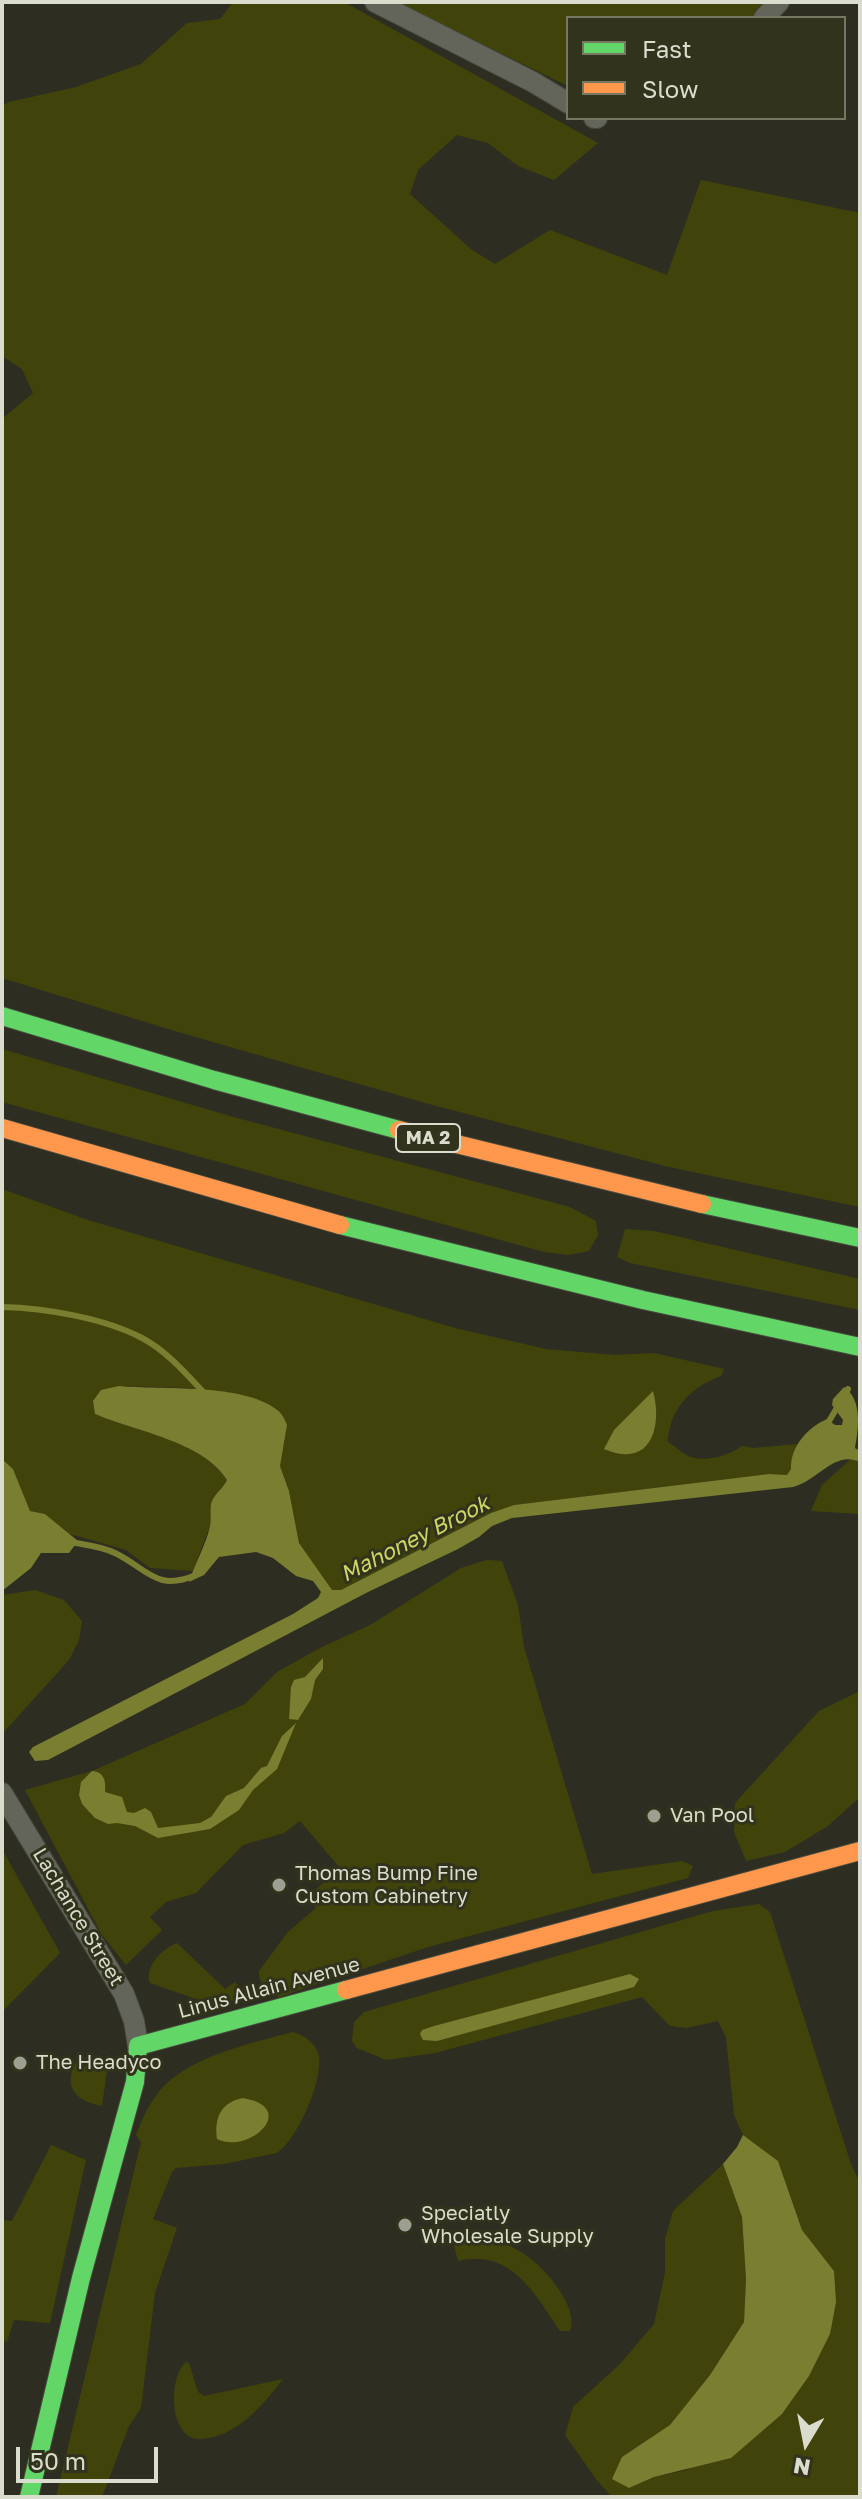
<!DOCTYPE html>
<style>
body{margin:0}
#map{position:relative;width:862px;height:2499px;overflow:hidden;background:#2d2e21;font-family:"Golos Text",sans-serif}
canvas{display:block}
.frame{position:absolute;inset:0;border:4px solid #dadcce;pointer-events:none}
.legend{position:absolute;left:566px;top:16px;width:280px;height:104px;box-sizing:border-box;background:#31331c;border:2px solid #757763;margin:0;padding:10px 14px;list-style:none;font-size:24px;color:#dadcce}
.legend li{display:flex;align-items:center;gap:16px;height:40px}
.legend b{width:40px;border:2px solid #757763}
.north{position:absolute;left:766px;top:2403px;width:80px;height:80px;-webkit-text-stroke:6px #31331c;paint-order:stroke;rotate:190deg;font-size:22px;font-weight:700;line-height:32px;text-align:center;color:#dadcce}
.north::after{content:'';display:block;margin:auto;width:28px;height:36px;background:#dadcce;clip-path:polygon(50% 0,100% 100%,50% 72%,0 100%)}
.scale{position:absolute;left:16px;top:2447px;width:142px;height:36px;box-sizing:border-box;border:4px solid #dadcce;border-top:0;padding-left:10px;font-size:24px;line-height:28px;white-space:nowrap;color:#dadcce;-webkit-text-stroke:6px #31331c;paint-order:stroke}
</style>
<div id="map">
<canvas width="862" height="2499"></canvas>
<div class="frame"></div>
<ul class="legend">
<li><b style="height:10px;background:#63d668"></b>Fast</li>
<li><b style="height:10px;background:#ff974d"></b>Slow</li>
</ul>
<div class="north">N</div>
<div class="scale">50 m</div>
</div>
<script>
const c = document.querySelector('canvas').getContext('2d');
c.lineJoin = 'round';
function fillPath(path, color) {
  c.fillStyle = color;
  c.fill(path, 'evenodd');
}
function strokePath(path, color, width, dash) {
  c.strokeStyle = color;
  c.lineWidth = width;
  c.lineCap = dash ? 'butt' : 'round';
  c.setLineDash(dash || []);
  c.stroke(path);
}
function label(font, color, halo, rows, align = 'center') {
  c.font = font + ' "Golos Text",sans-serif';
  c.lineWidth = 6;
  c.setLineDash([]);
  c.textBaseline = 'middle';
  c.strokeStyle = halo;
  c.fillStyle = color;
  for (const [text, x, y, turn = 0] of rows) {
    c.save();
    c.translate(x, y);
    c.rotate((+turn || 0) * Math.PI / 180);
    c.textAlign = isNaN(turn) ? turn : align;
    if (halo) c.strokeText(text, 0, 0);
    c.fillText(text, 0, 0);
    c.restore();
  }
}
fillPath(new Path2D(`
 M233,2H344L598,143L554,180L518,166L488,143L457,135L418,170L410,194L472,250L495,264L550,230L667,275L701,180L860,213V1207L669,1167L429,1104L178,1032L2,978V419L33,393L22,369L2,356V106L9,102L76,87L141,64L187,23L220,19Z
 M396,2H767L753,18H568V86Z
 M2,1049L230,1116L570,1207L596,1221L598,1235L589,1251L568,1255L544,1252L2,1102Z
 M2,1189L88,1220L455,1328L546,1349L615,1355L654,1353L724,1369L721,1376C691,1387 669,1409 668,1442C675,1446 684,1455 691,1457C708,1462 729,1455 742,1446L753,1448L798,1444L791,1462L792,1469L787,1475L769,1474L514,1505L491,1513L341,1590H331L299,1543L289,1491L280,1466V1454L285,1441L192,1388L119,1386L95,1414C135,1431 204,1442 227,1480L193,1571L150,1568L126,1550L70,1534L45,1514L30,1511L13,1469L2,1459Z
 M625,1229L654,1231L860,1279V1310L630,1263L617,1257Z
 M852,1458L860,1462V1514L811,1511L822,1485Z
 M487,1560L502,1561L518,1605L524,1647L592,1874L682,1861L693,1866L688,1878L428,1947L279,1997C268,1994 258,1983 259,1971L288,1932L316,1908L307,1897L340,1868L300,1821L284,1833L243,1845L196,1893L166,1902L150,1917L162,1930L126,1965L102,1935L25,1790L92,1771L245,1704L277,1672L320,1648L370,1625L461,1568Z
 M35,1590L64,1600L82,1621L79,1640L69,1660L2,1734V1595Z
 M860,1691V1797L828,1826L785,1852L746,1861L734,1832L735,1803L819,1711Z
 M2,1849L60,1953L2,2012Z
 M759,1904L770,1912L851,2164L860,2183V2497H612L596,2479L565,2435L573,2407L620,2364L654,2324L665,2273V2239L673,2211L723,2164L742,2217L746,2279L744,2322L710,2375L670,2426L622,2457L629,2488L654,2477L687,2470L782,2414L809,2376L830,2334L834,2271L802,2230L778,2161L743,2135L734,2115L726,2037L718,2021L687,2028L670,2026L642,1997L435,2053L386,2060L357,2048L352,2041L354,2022L364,2012L713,1911Z
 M177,1943L225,1989L235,1982L241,1990L243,2001L199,2000L150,1983C144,1967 162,1949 177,1943Z
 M293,2032C304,2035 318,2045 319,2057C322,2083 298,2138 277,2153L224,2164L176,2168L172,2172L153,2219L177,2228L155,2293L141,2408L129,2426L102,2497H56L141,2142L136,2135C141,2122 147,2108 155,2097C182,2057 250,2044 293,2032Z
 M109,2057L102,2106C77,2101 63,2089 75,2063L86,2058Z
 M51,2145L86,2160L50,2323L14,2320L7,2342L2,2341V2220L12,2221Z
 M480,2236C518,2244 547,2266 565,2300C570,2310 574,2321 570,2331H560C535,2294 511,2248 458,2261L452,2238Z
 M186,2362L189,2363L198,2392L204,2396L283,2379C264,2404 235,2439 199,2439C170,2439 167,2379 186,2362Z`), '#41440a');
fillPath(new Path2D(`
 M119,1386C162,1390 244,1383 277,1410C282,1413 285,1420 287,1425L280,1466L289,1491L299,1543L332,1590H341L491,1513L514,1505L769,1474L787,1475L791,1469C790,1447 808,1427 827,1419L835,1425H842L843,1420L832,1405L833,1399L844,1387C862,1399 859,1427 855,1448L860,1451V1462C834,1450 818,1481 793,1487L512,1518L492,1526L479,1537L458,1549L368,1592L48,1760L35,1761L29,1752L33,1747L293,1614L318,1598L321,1592L313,1581L296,1576L273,1558L256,1552L219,1557L204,1575L189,1582C195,1563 206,1545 210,1526C212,1518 209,1508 212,1501C216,1492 223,1489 227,1480C204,1442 135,1431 95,1414L93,1401L101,1390Z
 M653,1391C663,1428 650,1469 604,1449L614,1430Z
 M2,1459L13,1469L30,1511L45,1514L78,1541L69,1553H41L31,1568L2,1591Z
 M323,1658V1669L315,1680L311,1699L298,1720L289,1719L291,1687L294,1680L305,1677Z
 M296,1723L277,1769L253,1790L239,1810L210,1829L158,1838L135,1826L117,1823L108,1824L95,1818L82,1804L79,1795L81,1782L92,1771C105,1772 106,1782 105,1792L122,1797L127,1812L134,1813L145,1808L151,1812L158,1828L200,1823L211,1817L226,1796L244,1788L261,1768L267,1766L282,1736Z
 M630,1974L639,1979L634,1987L437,2041L423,2040L420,2034L422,2030L434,2026Z
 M243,2098C300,2108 249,2155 217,2139C214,2118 221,2102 243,2098Z
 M743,2135L778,2161L802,2230L834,2271L836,2302L830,2334L809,2376L782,2414L731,2458L654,2477L629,2488L612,2479L622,2457L670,2425L710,2375L744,2322L746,2279L742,2217L723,2164L737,2147Z`), '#797e30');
strokePath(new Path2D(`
 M2,1307C45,1308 104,1318 142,1338C167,1351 188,1376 207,1396
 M825,1428L848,1389
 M71,1542C85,1545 102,1546 115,1553C148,1569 156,1592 196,1575`), '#797e30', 6);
const street = new Path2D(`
 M375,2L533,82L568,103
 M764,18L779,2
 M594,118H597
 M2,1793L124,1994L134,2021L138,2046`);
const fast = new Path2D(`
 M2,1016L214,1080L399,1130
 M702,1204L860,1238
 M340,1225L643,1300L860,1347
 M29,2497L81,2278L135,2082L138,2046L346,1990`);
const slow = new Path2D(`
 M2,1128L340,1225
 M399,1130L702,1204
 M346,1990L860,1851`);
strokePath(street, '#48493e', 22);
strokePath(fast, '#48493e', 20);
strokePath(slow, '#48493e', 20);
strokePath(street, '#63655a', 20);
strokePath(fast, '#63d668', 18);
strokePath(slow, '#ff974d', 18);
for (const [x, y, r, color] of [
 [654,1816,8,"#9d9f91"],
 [279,1885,8,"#9d9f91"],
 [20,2063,8,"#9d9f91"],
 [405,2225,8,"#9d9f91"]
]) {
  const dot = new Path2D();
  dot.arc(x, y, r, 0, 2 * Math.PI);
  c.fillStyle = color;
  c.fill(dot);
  strokePath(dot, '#31331c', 3);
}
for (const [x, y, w] of [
 [428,1138,64]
]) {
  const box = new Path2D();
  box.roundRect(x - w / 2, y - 14, w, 28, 6);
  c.fillStyle = '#31331c';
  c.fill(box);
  strokePath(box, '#dadcce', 2);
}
label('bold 18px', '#dadcce', null, [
 ["MA 2",428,1138]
]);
label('20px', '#dadcce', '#31331c', [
 ["Van Pool",670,1816],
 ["Thomas Bump Fine",295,1874],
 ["Custom Cabinetry",295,1897],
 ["The Headyco",36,2063],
 ["Speciatly",421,2214],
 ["Wholesale Supply",421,2237]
], 'left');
label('20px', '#dadcce', '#31331c', [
 ["Lachance Street",78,1917,59],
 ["Linus Allain Avenue",269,1988,-15]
]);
label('italic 22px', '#ced765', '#31331c', [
 ["Mahoney Brook",415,1539,-27]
]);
</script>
